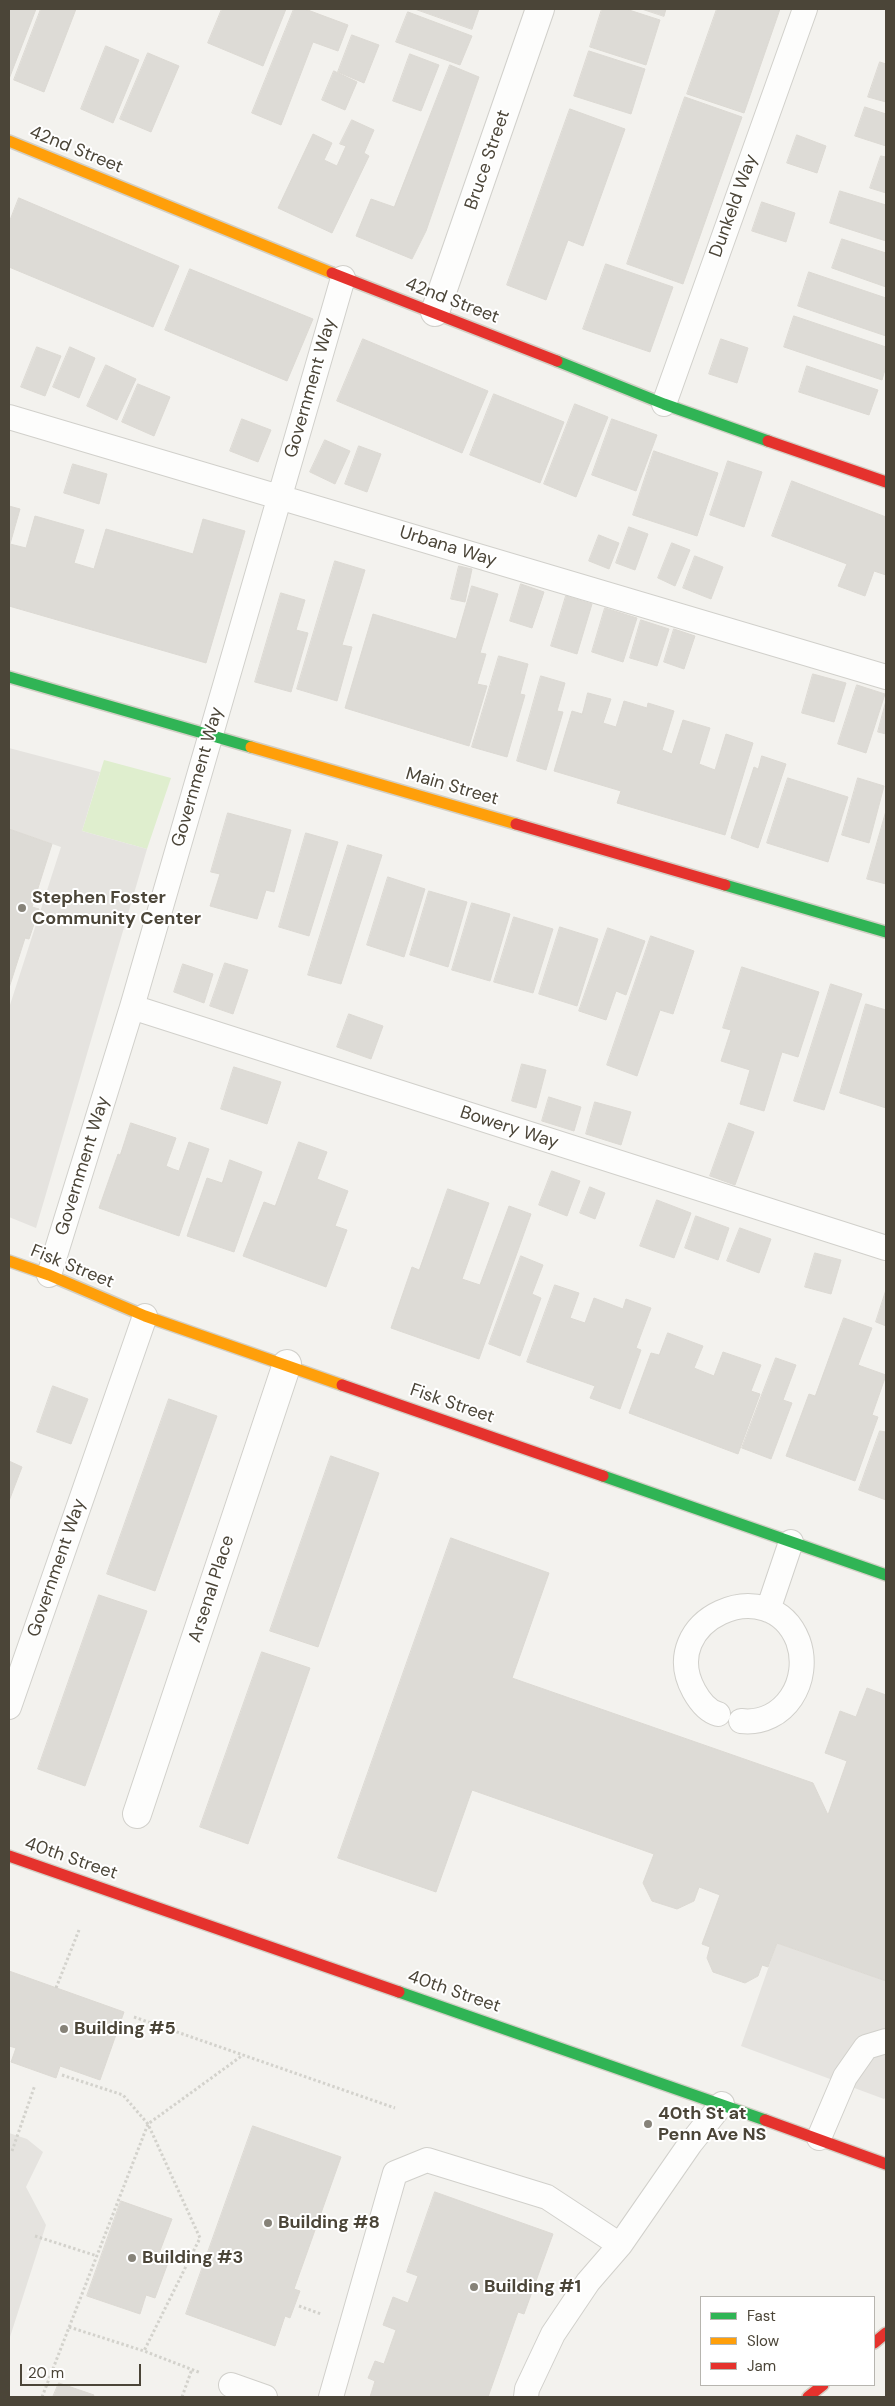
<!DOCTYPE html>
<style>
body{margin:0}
#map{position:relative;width:895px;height:2406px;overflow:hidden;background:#f3f2ee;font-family:"DM Sans",sans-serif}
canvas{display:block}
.frame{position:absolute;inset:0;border:10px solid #4b4538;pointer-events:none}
.legend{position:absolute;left:700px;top:2296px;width:175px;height:90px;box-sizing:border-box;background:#fff;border:1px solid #b7b5af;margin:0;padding:6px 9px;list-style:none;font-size:15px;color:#4b4538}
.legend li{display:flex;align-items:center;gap:10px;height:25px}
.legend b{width:25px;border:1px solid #b7b5af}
.scale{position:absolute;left:20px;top:2364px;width:121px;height:22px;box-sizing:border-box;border:2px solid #4b4538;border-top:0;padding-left:6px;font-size:15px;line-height:18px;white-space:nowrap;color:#4b4538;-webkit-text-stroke:4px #fff;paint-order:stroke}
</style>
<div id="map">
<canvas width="895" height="2406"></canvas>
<div class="frame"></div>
<ul class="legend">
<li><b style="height:6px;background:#30b455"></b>Fast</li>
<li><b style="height:6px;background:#ff9f0a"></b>Slow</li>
<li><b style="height:6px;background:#e5322d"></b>Jam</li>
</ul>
<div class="scale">20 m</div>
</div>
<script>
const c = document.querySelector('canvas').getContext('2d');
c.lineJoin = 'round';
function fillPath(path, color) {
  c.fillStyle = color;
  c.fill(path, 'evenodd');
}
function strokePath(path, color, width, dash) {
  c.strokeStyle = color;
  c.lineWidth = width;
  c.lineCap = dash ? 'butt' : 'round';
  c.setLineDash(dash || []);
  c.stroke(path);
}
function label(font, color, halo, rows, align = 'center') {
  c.font = font + ' "DM Sans",sans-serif';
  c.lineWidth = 4;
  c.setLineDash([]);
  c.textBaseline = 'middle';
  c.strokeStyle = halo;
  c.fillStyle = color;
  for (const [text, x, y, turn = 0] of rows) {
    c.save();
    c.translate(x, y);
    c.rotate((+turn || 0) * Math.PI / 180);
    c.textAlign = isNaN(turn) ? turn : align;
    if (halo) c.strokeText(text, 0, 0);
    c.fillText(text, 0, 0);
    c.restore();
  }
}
fillPath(new Path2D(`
 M104,760L171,778L147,849L82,831Z`), '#dfeece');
fillPath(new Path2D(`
 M9,748L100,772L82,831L147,849L36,1228L9,1217V1008L61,847L9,829Z
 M777,1943L886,1981V2097L884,2099L741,2046Z
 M9,2133L27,2139L43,2152L26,2187L46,2225L9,2340Z`), '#e5e3df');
const building = new Path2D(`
 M9,9H36L9,79Z
 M41,9H76L44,92L14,80Z
 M222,9H286L263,66L208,43Z
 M294,9H305L348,25L338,51L313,42L281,125L252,113Z
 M415,9H479L472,29Z
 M602,9H626L660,20L646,65L590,47Z
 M642,9H666L664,16Z
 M717,9H780L744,113L687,94Z
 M408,12L472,36L460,65L396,42Z
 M352,35L379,45L364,83L338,72Z
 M106,46L139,60L113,123L81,109Z
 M589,51L645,69L631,114L574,96Z
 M148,53L179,66L151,132L120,119Z
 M410,54L439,65L421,111L393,101Z
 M880,62L886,64V102L868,97Z
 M450,65L479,77L426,231L412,259L356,236L371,199L394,207Z
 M334,71L357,82L345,110L322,100Z
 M685,97L742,117L683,284L627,264Z
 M865,107L886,114V146L855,136Z
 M570,109L625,129L583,246L568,240L546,300L507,285Z
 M352,120L374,130L364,153L369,156L332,233L278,208L313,134L332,143L324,160L337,166L346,146L340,144Z
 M797,135L826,146L817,173L787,163Z
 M881,156L886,157V193L870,188Z
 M840,191L886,205V241L830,223Z
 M19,198L179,266L153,327L9,267V223Z
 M762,202L795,213L786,242L752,231Z
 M842,239L886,253V287L832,268Z
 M606,264L673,287L650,352L583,329Z
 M190,269L313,319L287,381L165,330Z
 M809,272L886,298V336L798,306Z
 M794,316L886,347V366L882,380L784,347Z
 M363,339L488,391L462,453L337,401Z
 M721,339L748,348L737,383L709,374Z
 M37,347L61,356L45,396L21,387Z
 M70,347L95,358L79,398L53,387Z
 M106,365L136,379L117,420L87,406Z
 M807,366L878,390L869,415L799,392Z
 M138,384L170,397L154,436L122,422Z
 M494,394L564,422L540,483L470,455Z
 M575,404L608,417L576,497L544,484Z
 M242,419L271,430L258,462L230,451Z
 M612,419L657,435L636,491L592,475Z
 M325,440L350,451L335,484L310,472Z
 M359,446L381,454L367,492L345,484Z
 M654,451L718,473L697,536L633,515Z
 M728,461L762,472L744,527L710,515Z
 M73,464L107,474L99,504L64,493Z
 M792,481L886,517V575L874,571L865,596L838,586L847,564L772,536Z
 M9,506L20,509L10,544L26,548L35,516L84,530L74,563L94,569L106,529L193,554L203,519L245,531L206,663L9,606Z
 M629,527L648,534L635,570L616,563Z
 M599,535L619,543L609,569L589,561Z
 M672,543L690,550L675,586L658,578Z
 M695,556L723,567L711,599L683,588Z
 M335,561L365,570L342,645L352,647L337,701L297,689Z
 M459,566L472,569L465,602L451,599Z
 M521,584L544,592L532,628L510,621Z
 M472,586L498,594L480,653L486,654L477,684L487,686L469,746L345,708L373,614L456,639Z
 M281,593L305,600L296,630L308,633L291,692L255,682Z
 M566,596L592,604L577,654L551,646Z
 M605,608L637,618L623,662L592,652Z
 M641,620L669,629L657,666L630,658Z
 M674,629L695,636L684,669L664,662Z
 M499,656L528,664L520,694L525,695L507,757L472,747Z
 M813,674L846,683L834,722L802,713Z
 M541,676L565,683L557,711L563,712L546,770L517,761Z
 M857,685L885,694L866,753L838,744Z
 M588,693L611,699L603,723L616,727L624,701L647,708L648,703L674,711L662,750L672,754L683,720L710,728L699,764L715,770L726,734L753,743L725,835L617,803L621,791L554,771L572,711L582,714Z
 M886,701V734L878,732Z
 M762,756L786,764L758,848L731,838L754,767L758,769Z
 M788,778L848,797L828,862L767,843Z
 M858,778L884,786L869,843L842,835Z
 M886,811V884L867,879Z
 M228,813L291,830L274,892L266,890L257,919L210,906L220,874L211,872Z
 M9,829L52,844L32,907L39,909L29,939L25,938L9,988Z
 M306,833L338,842L309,936L279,927Z
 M348,845L382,855L341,984L308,975Z
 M388,877L425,889L404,957L367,945Z
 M429,891L467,902L448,967L410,955Z
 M472,903L510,914L490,981L452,970Z
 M514,917L553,929L533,993L494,982Z
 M560,927L598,939L577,1006L539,994Z
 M608,928L645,941L626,995L616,991L606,1020L579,1011Z
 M651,936L694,951L673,1014L660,1010L637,1076L607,1065Z
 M225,963L248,970L233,1014L210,1006Z
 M183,964L213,974L204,1003L174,992Z
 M742,967L819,992L798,1057L782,1052L764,1111L740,1104L750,1070L721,1061L731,1030L723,1028Z
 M831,984L862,994L824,1110L794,1101Z
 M866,1004L886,1010V1108L840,1093Z
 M349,1014L383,1026L371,1059L337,1047Z
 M522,1064L546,1070L536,1108L512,1101Z
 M234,1067L281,1082L267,1124L221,1109Z
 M549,1097L581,1107L574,1131L542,1121Z
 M595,1102L631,1112L621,1145L586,1134Z
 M131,1123L176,1138L166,1166L173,1169L179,1171L189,1142L209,1149L179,1236L99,1208L118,1154L120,1155Z
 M729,1123L754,1132L735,1185L710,1176Z
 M299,1142L327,1152L317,1179L348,1191L335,1226L347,1230L326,1287L243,1256L264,1202L275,1206Z
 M230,1160L262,1172L234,1252L187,1236L207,1178L222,1183Z
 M552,1171L580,1181L567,1216L539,1205Z
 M590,1187L605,1193L595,1219L580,1213Z
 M448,1189L489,1203L462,1279L480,1285L509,1206L531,1214L479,1359L391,1328L412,1267L419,1270Z
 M657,1200L691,1213L674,1258L640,1246Z
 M696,1216L729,1228L718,1260L685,1248Z
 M740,1228L771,1239L759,1273L727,1261Z
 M815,1253L841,1260L831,1294L805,1287Z
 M521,1256L543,1265L532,1294L541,1298L520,1356L489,1344Z
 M555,1285L579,1293L570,1318L585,1323L594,1298L623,1309L626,1299L651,1308L636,1348L641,1350L620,1409L590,1398L595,1386L527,1362Z
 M886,1290V1326L876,1322Z
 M844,1318L872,1328L858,1365L886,1375L872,1415L878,1417L855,1481L786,1456L809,1394L815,1396Z
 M668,1333L703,1346L694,1368L714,1376L723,1352L761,1365L751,1391L760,1394L738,1454L629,1413L651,1353L659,1355Z
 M776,1358L796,1365L783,1400L792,1403L771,1459L742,1448Z
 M53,1386L88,1399L71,1444L37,1432Z
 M169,1399L217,1416L155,1591L107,1574Z
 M880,1431L886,1432V1500L859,1490Z
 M331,1456L379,1473L318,1647L270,1631Z
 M9,1461L22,1467L9,1501Z
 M451,1538L549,1573L512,1678L813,1783L828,1815L847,1761L825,1753L840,1711L856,1717L867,1688L886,1695V1981L777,1943L768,1967L762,1965L758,1976L745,1983L713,1972L707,1958L710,1947L702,1944L720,1895L699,1887L694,1901L677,1909L652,1901L643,1883L654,1854L472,1790L436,1892L338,1858Z
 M99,1595L147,1611L85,1786L38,1769Z
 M262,1652L310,1668L248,1844L200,1827Z
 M9,1971L124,2012L100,2080L60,2066L56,2078L11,2062L16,2048L9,2046Z
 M253,2126L341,2157L294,2289L300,2291L290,2318L285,2316L275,2346L186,2314Z
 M435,2192L553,2234L524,2314L518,2312L488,2397H370L375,2381L368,2378L375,2361L384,2364L396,2330L383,2325L393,2297L408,2303L418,2276L407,2272Z
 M121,2201L172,2219L158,2256L169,2260L155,2298L146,2295L140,2314L87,2296Z
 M59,2383L94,2395L93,2397H53Z`);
fillPath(building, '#dddbd6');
strokePath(building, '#dcd9d3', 1);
const lane = new Path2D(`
 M664,404L805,9
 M9,417L886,677
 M132,1007L886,1248
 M49,1275L132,1007L343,278
 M768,1610L791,1542
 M9,1707L145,1316
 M718,1714C707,1711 699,1700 694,1691C655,1620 770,1569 798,1641C812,1680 785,1726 741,1721
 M819,2138L845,2077L866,2047L886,2041
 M231,2385L265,2397
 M331,2397L395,2173L427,2160L547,2197L620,2245
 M526,2397L527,2389L553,2334L588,2282L620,2245L690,2144L722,2104`);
const street = new Path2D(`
 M435,312L540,9
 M137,1814L287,1364`);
const fast = new Path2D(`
 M557,361L664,404L768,441
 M9,677L251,747
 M725,885L886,932
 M603,1476L886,1575
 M399,1992L765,2120`);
const slow = new Path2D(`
 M9,141L332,273
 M251,747L516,824
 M9,1261L49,1275L145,1316L342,1385`);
const jam = new Path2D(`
 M332,273L557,361
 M768,441L886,482
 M516,824L725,885
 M342,1385L603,1476
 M9,1856L399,1992
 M765,2120L886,2164
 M874,2343L886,2333
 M808,2397L823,2385`);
strokePath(lane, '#d1d0cb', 26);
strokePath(street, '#d1d0cb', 30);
strokePath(fast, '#d2cfc5', 14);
strokePath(slow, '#d2cfc5', 14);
strokePath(jam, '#d2cfc5', 14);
strokePath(new Path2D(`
 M56,1988L79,1930
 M134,2017L395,2108
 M62,2075L123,2095L148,2124L200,2238L144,2351
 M12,2151L35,2085
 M35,2236L97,2256
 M299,2306L321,2314
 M69,2327L144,2351L201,2373
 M42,2397L148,2124L243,2055
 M182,2397L192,2369`), '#d3d2cc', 3, [2.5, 2.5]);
strokePath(lane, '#fdfdfc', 24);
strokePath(street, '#fdfdfc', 28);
strokePath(fast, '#30b455', 11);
strokePath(slow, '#ff9f0a', 11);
strokePath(jam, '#e5322d', 11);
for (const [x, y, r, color] of [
 [22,908,5,"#868278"],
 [64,2029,5,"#868278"],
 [648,2124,5,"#868278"],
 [268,2223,5,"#868278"],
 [132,2258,5,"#868278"],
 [474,2287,5,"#868278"]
]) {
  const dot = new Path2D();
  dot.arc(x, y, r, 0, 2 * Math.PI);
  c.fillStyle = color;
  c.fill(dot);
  strokePath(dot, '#fff', 2);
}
label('18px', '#4b4538', '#fff', [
 ["42nd Street",76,150,22],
 ["Bruce Street",488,160,-71],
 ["Dunkeld Way",734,206,-70],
 ["42nd Street",452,301,21],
 ["Government Way",311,388,-74],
 ["Urbana Way",448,547,17],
 ["Government Way",198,777,-74],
 ["Main Street",452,787,16],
 ["Bowery Way",509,1128,18],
 ["Government Way",83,1166,-73],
 ["Fisk Street",72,1267,22],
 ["Fisk Street",452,1404,19],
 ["Government Way",57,1568,-71],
 ["Arsenal Place",212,1589,-72],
 ["40th Street",71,1859,19],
 ["40th Street",454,1992,19]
]);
label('bold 18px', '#4b4538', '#fff', [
 ["Stephen Foster",32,898],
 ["Community Center",32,919],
 ["Building #5",74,2029],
 ["40th St at",658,2114],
 ["Penn Ave NS",658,2135],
 ["Building #8",278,2223],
 ["Building #3",142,2258],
 ["Building #1",484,2287]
], 'left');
</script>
